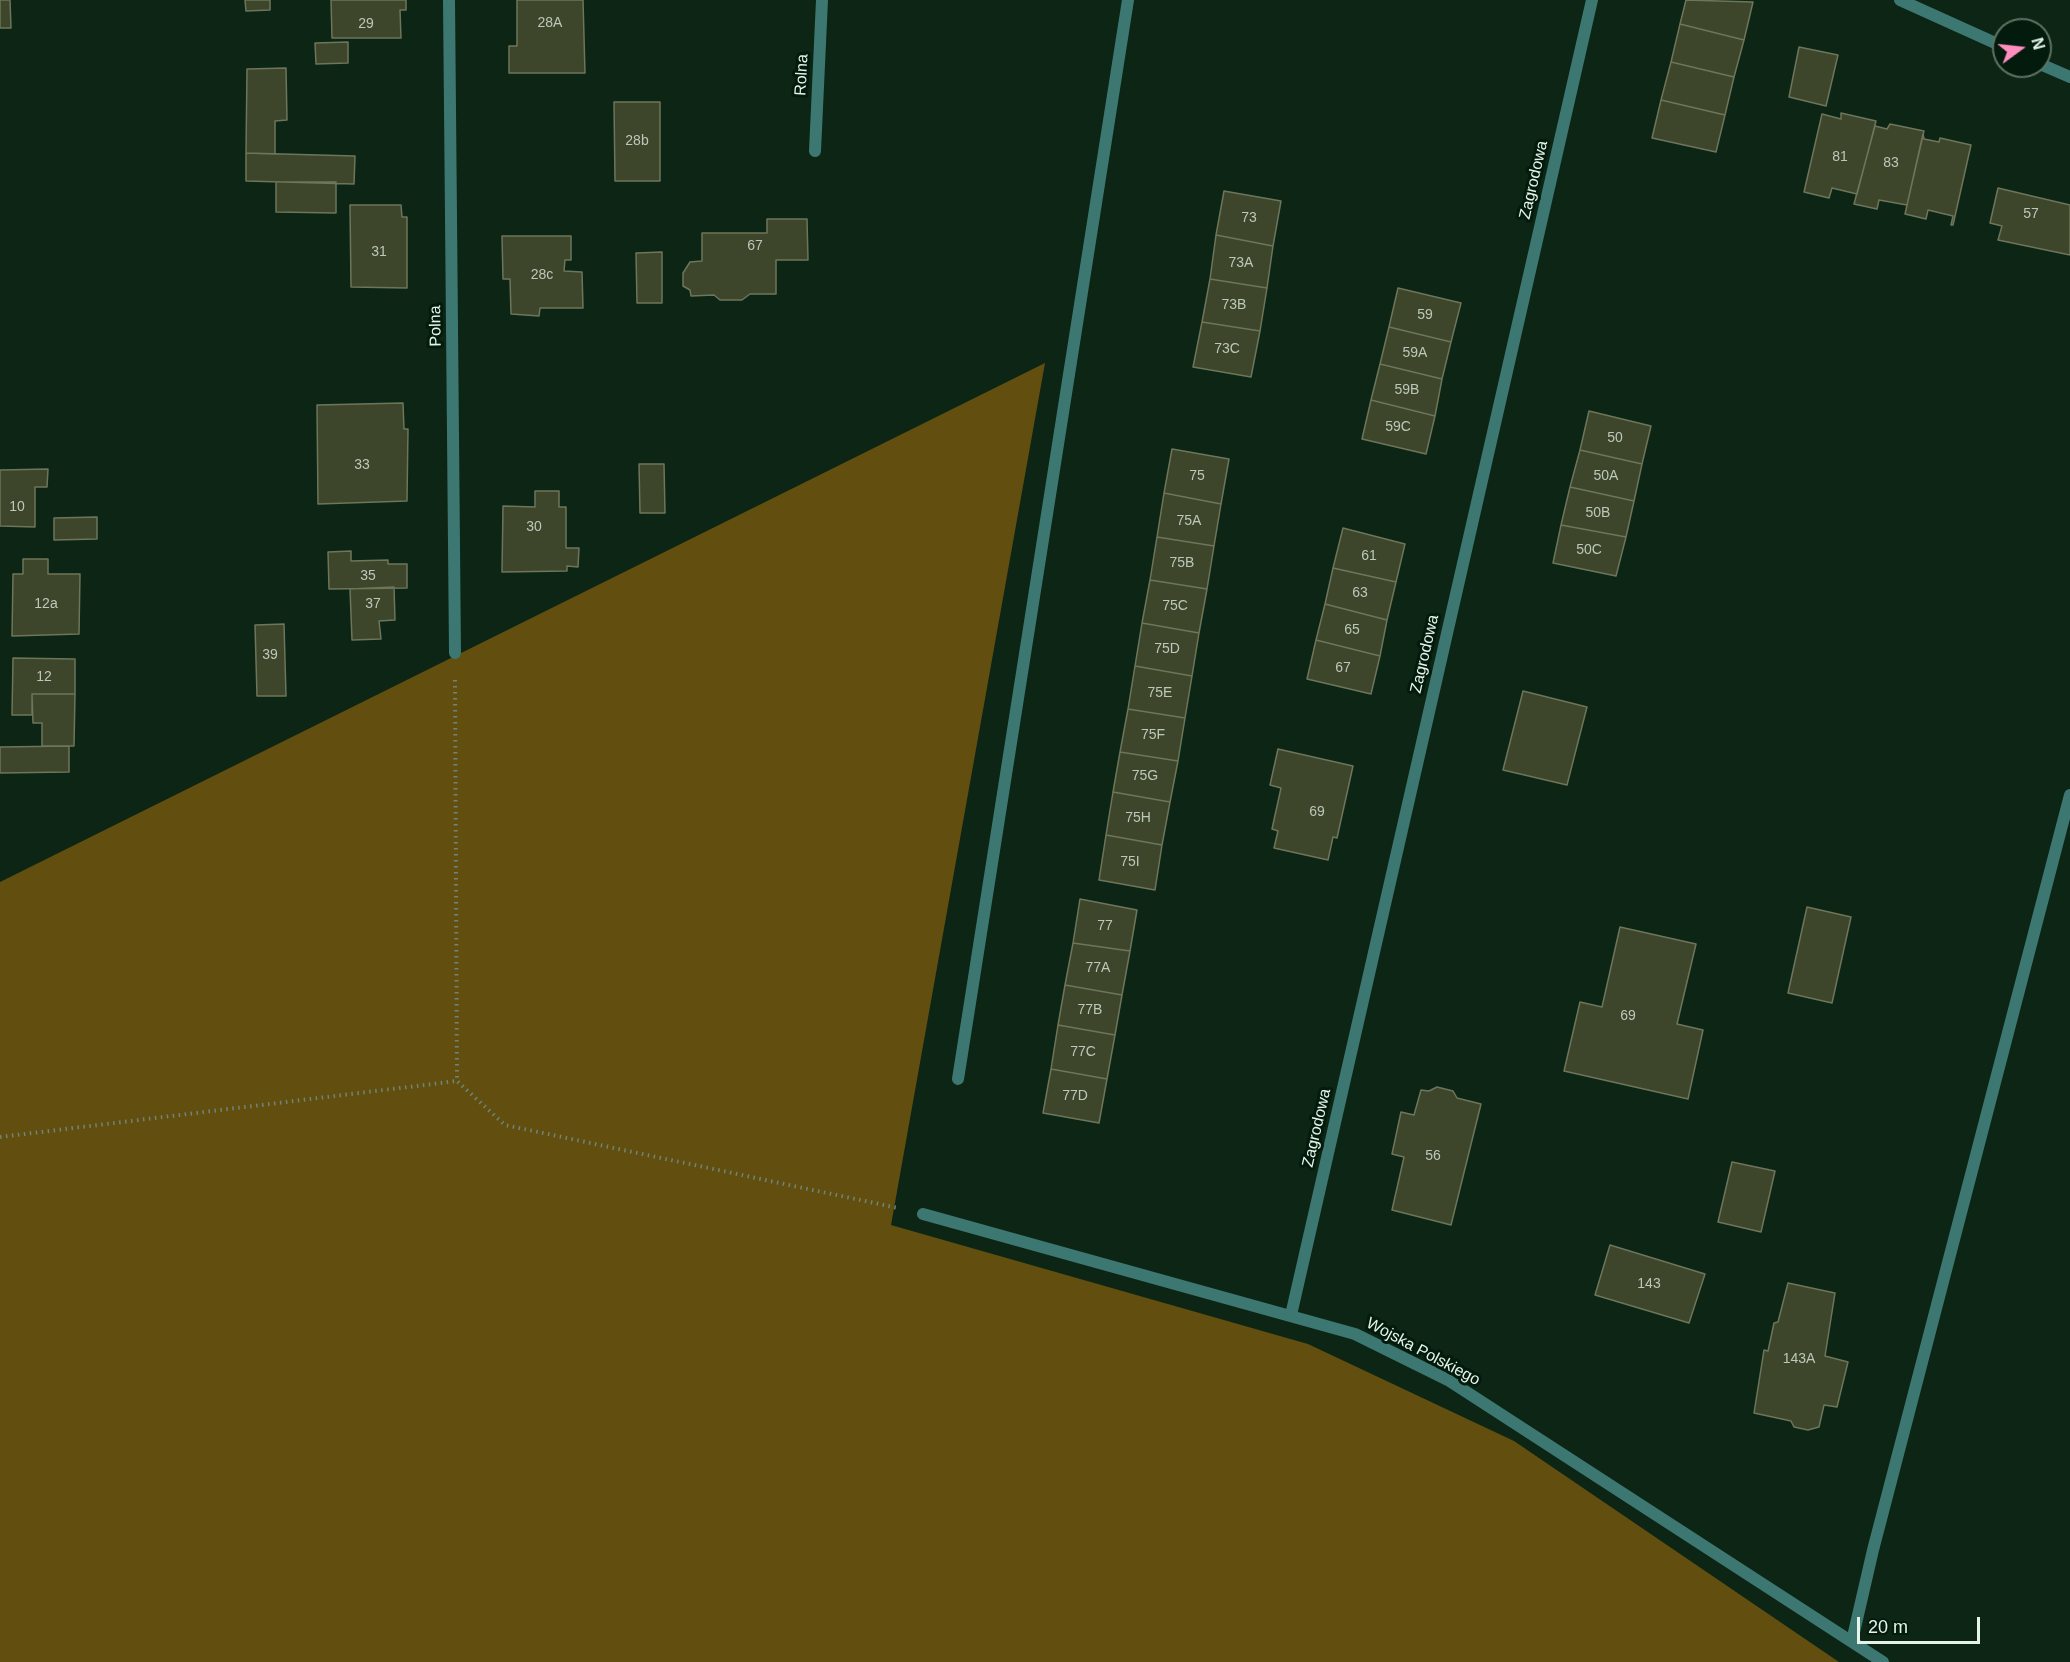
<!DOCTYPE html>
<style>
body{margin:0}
#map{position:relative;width:2070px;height:1662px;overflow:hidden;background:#0c2515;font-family:Helvetica,sans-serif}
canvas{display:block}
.north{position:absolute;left:1992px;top:18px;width:60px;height:60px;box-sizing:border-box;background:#031b0c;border:2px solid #5d7264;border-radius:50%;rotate:75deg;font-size:16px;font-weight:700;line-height:24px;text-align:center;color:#e5f4e9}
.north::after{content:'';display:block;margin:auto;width:21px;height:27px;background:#fe8ebd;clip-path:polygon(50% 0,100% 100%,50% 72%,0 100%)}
.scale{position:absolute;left:1857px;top:1617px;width:123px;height:27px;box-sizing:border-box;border:3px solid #e5f4e9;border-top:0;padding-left:8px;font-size:18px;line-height:21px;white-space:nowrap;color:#e5f4e9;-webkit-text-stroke:4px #031b0c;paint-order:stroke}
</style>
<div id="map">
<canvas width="2070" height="1662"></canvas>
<div class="north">N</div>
<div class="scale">20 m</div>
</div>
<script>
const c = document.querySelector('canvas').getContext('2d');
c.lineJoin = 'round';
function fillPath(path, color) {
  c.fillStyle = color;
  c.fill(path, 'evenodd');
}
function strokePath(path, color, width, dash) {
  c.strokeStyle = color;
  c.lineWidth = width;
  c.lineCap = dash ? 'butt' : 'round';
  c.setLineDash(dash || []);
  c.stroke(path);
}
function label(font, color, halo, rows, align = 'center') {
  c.font = font + ' Helvetica,sans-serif';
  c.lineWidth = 6;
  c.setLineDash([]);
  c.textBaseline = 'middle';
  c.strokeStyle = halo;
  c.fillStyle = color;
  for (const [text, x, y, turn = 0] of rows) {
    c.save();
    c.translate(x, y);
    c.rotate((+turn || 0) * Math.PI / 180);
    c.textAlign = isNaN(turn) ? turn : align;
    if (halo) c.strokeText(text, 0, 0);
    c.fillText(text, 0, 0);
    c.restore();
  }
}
fillPath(new Path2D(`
 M1045,363L891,1225L1308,1344L1514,1441L1839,1662H0V882Z`), '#624e0f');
const building = new Path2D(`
 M0,0H10L11,28H0Z
 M245,0H270V10L246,11Z
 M331,0H406V10H400L401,38H332Z
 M517,0H583L585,73H509V46H517Z
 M1686,0L1753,2L1744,40L1680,24Z
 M1680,24L1744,40L1734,77L1671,62Z
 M348,42V63L316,64L315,43Z
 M1799,47L1838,55L1826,106L1789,97Z
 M1671,62L1734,77L1725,115L1661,100Z
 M286,68L287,120L275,121V154L246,153L247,69Z
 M1661,100L1725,115L1716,152L1652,138Z
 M614,102H660V181H615Z
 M1841,113L1876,121L1857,194L1832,188L1829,198L1804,192L1822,114L1841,119Z
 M1890,124L1924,131L1907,205L1879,200L1877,209L1854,204L1875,126L1887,129Z
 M1923,134L1924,139L1939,142L1940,138L1971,145L1953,225H1951L1953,216L1928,210L1926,219L1905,214Z
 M246,153L355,156L354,184L246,181Z
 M276,182H336V213L276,212Z
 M1998,188L2070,205V255L1998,240L2002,226L1990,223Z
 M1224,191L1281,201L1273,246L1216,235Z
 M350,205H401L402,217H407V288L351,287Z
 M767,219H807L808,260H776V294H750L742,300H720L714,295L691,296L690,290L683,286V273L690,262L702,261V233H767Z
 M1216,235L1273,246L1267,288L1210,279Z
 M502,236H571V260H565L564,271L582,272L583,308H540L539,316L511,314L510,279H503Z
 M662,252V303H637L636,253Z
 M1210,279L1267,288L1260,331L1202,322Z
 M1398,288L1461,303L1451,342L1389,327Z
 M1202,322L1260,331L1251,377L1193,367Z
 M1389,327L1451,342L1442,379L1380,364Z
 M1380,364L1442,379L1435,416L1371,400Z
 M1371,400L1435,416L1426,454L1362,439Z
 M403,403L404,429H408L407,501L318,504L317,405Z
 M1589,411L1651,426L1642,464L1580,450Z
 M1172,449L1229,459L1221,504L1164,493Z
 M1580,450L1642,464L1634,501L1570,487Z
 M639,464H664L665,513H640Z
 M48,469L47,487H35V527L0,526V470Z
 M1570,487L1634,501L1626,537L1561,525Z
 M535,491H559V507H566V548H579L578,567L567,566V571L502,572L503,506L535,507Z
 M1164,493L1221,504L1214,546L1157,537Z
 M97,517V539L54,540V518Z
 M1561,525L1626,537L1616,576L1553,563Z
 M1343,528L1405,544L1396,582L1333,568Z
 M1157,537L1214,546L1207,589L1150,580Z
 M351,551V561L388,560V564H407V588L329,589L328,552Z
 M23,559H48V574H80L79,634L12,636L13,574H23Z
 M1333,568L1396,582L1387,620L1325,604Z
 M1150,580L1207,589L1199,633L1142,623Z
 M394,587L395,620L379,621L381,639L352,640L350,589Z
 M1325,604L1387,620L1380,656L1316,640Z
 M1142,623L1199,633L1192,676L1135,666Z
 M284,624L286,696H257L255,625Z
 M1316,640L1380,656L1371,694L1307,679Z
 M13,658L75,659V694H32V715H12Z
 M1135,666L1192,676L1185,718L1128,709Z
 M1523,691L1587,707L1567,785L1503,770Z
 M32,694H75L74,746H42V723H33Z
 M1128,709L1185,718L1178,761L1120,752Z
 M69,746V772L0,773V747Z
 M1278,749L1353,766L1337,838L1333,837L1328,860L1274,848L1278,831L1272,829L1281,788L1270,785Z
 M1120,752L1178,761L1170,802L1113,792Z
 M1113,792L1170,802L1162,845L1106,835Z
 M1106,835L1162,845L1155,890L1099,880Z
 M1080,899L1137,910L1130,951L1073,943Z
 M1807,907L1851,917L1832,1003L1788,993Z
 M1620,927L1696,944L1677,1024L1703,1030L1688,1099L1564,1071L1580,1002L1602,1007Z
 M1073,943L1130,951L1122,995L1065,985Z
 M1065,985L1122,995L1115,1035L1058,1025Z
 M1058,1025L1115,1035L1107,1079L1051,1069Z
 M1051,1069L1107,1079L1099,1123L1043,1113Z
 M1437,1087L1453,1091L1457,1098L1481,1104L1451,1225L1392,1210L1404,1157L1392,1154L1401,1112L1414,1115L1421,1090L1429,1091Z
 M1732,1162L1775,1171L1761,1232L1718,1222Z
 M1610,1245L1705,1274L1689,1323L1595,1295Z
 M1788,1283L1835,1293L1825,1356L1848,1362L1837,1407L1824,1405L1819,1427L1808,1430L1794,1427L1791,1421L1754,1413L1764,1350L1768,1351L1774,1323L1778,1322Z`);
fillPath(building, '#3d452b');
strokePath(building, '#6d765a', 1.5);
strokePath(new Path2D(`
 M455,680L457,1081L505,1125L898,1208
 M0,1137L457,1081`), '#708577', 4, [1.5, 4.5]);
strokePath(new Path2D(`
 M958,1079L1128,0
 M1852,1641L1873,1550L2070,795`), '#3c7871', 12);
strokePath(new Path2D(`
 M449,0L455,653
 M1900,0L2004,47
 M2040,64L2070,77
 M815,151L822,0
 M923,1214L1355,1334L1448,1380L1883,1662
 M1291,1315L1592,0`), '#3c7871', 12);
label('14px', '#bbc8ba', null, [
 ["28A",550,23],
 ["29",366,24],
 ["28b",637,141],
 ["81",1840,157],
 ["83",1891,163],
 ["57",2031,214],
 ["73",1249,218],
 ["67",755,246],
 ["31",379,252],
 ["73A",1241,263],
 ["28c",542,275],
 ["73B",1234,305],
 ["59",1425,315],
 ["73C",1227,349],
 ["59A",1415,353],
 ["59B",1407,390],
 ["59C",1398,427],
 ["50",1615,438],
 ["33",362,465],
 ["75",1197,476],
 ["50A",1606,476],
 ["10",17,507],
 ["50B",1598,513],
 ["75A",1189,521],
 ["30",534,527],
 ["50C",1589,550],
 ["61",1369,556],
 ["75B",1182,563],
 ["35",368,576],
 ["63",1360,593],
 ["12a",46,604],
 ["37",373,604],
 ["75C",1175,606],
 ["65",1352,630],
 ["75D",1167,649],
 ["39",270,655],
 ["67",1343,668],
 ["12",44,677],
 ["75E",1160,693],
 ["75F",1153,735],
 ["75G",1145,776],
 ["69",1317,812],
 ["75H",1138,818],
 ["75I",1130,862],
 ["77",1105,926],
 ["77A",1098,968],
 ["77B",1090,1010],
 ["69",1628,1016],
 ["77C",1083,1052],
 ["77D",1075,1096],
 ["56",1433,1156],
 ["143",1649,1284],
 ["143A",1799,1359]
]);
label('16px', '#e5f4e9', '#031b0c', [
 ["Rolna",802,75,-87],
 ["Zagrodowa",1534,180,-77],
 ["Polna",436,326,-91],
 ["Zagrodowa",1425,654,-77],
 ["Zagrodowa",1317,1128,-77],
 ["Wojska Polskiego",1423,1352,28]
]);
</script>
